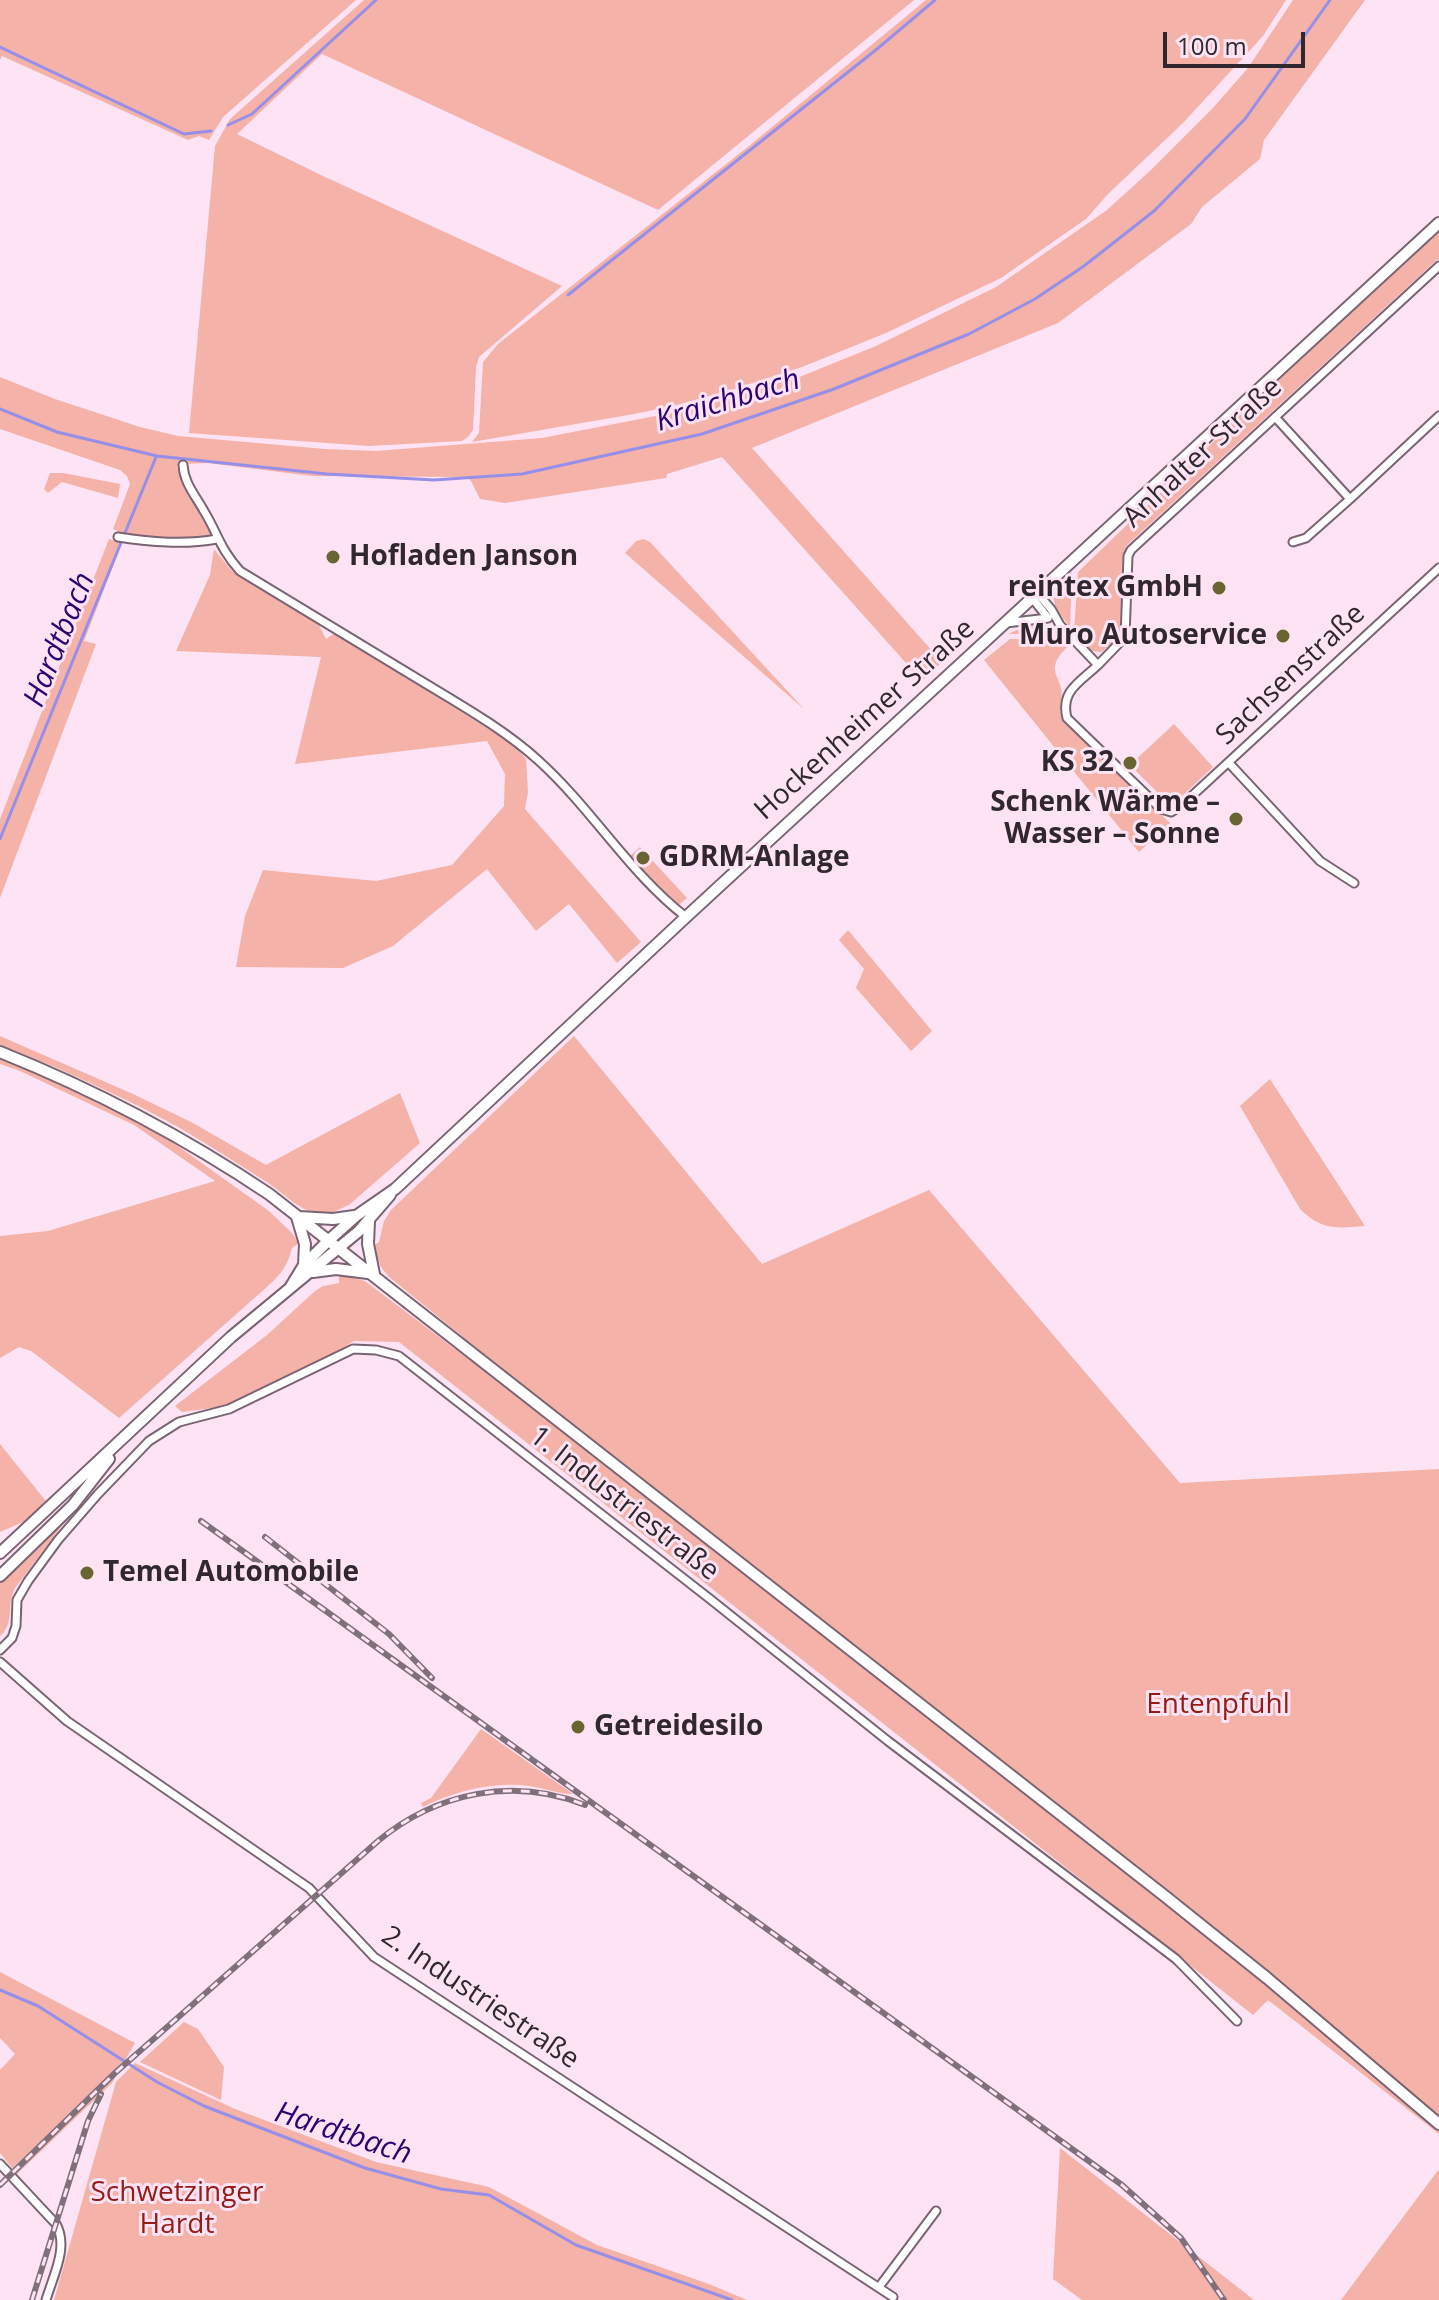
<!DOCTYPE html>
<meta charset="utf-8">
<style>
body{margin:0}
#map{position:relative;width:1439px;height:2300px;overflow:hidden;background:#fde3f4;font-family:"Open Sans",sans-serif}
canvas{display:block}
.scale{position:absolute;left:1163px;top:32px;width:142px;height:36px;box-sizing:border-box;border:4px solid #31282f;border-top:0;padding-left:10px;font-size:24px;line-height:28px;white-space:nowrap;color:#31282f;-webkit-text-stroke:6px #fde3f4;paint-order:stroke}
</style>
<div id="map">
<canvas width="1439" height="2300"></canvas>
<div class="scale">100 m</div>
</div>
<script>
const c = document.querySelector('canvas').getContext('2d');
c.lineJoin = 'round';
function fillPath(path, color) {
  c.fillStyle = color;
  c.fill(path, 'evenodd');
}
function strokePath(path, color, width, dash) {
  c.strokeStyle = color;
  c.lineWidth = width;
  c.lineCap = dash ? 'butt' : 'round';
  c.setLineDash(dash || []);
  c.stroke(path);
}
function label(font, color, halo, rows, align = 'center') {
  c.font = font + ' "Open Sans",sans-serif';
  c.lineWidth = 6;
  c.setLineDash([]);
  c.textBaseline = 'middle';
  c.strokeStyle = halo;
  c.fillStyle = color;
  for (const [text, x, y, turn = 0] of rows) {
    c.save();
    c.translate(x, y);
    c.rotate((+turn || 0) * Math.PI / 180);
    c.textAlign = isNaN(turn) ? turn : align;
    if (halo) c.strokeText(text, 0, 0);
    c.fillText(text, 0, 0);
    c.restore();
  }
}
fillPath(new Path2D(`
 M0,0H356L223,117L209,140L199,136L188,140L2,56L0,60Z
 M364,0H914L658,210L322,54L237,134L323,176L562,286L479,357L476,367L473,430L468,437L462,441L369,446L189,433L215,146L230,119Z
 M926,0H1286L1263,36L1183,123L1108,194L1086,219L1001,278L886,333L802,367L728,391L677,405L634,414L472,442L479,433L483,362L498,344L749,146Z
 M1293,0H1365L1264,140L1260,159L1202,207L1191,224L1058,323L752,448L942,662L922,681L722,457L667,474L666,478L505,503L480,499L471,481L467,477L312,476L208,463L180,464L177,466L183,484L211,534L193,540L134,539L113,529L130,484L127,476L120,470L0,429V377L55,399L140,427L178,436L325,449L376,451L542,438L671,413L762,388L802,376L876,346L996,287L1107,210L1151,170L1212,109L1248,68Z
 M1439,232V258L1126,546L1122,562L1120,634L1117,640L1101,652L1092,651L1074,633L1078,572L1257,400Z
 M50,473H63L120,484L118,498L62,482L48,493L44,489Z
 M109,539L122,543L84,641L96,644L0,898V819Z
 M644,539L650,542L804,709L625,553L636,541Z
 M214,549L232,571L317,621L326,639L335,633L514,745L526,759L528,792L525,809L641,942L617,963L569,904L536,931L487,869L393,946L343,968L236,967L245,916L263,870L376,881L452,865L504,806L505,774L487,741L295,764L321,657L176,651L210,575Z
 M1072,572L1070,627C1050,601 1046,594 1072,572Z
 M1034,623L1049,626L1060,634H1008Z
 M1010,639H1065L1067,641L1068,646C1064,651 1058,656 1056,662C1052,672 1059,679 1061,688C1064,699 1056,705 1063,720L1170,823L1139,852L984,660Z
 M1174,724L1213,767L1181,797L1170,800L1161,796L1130,765Z
 M640,847L687,898L676,907L630,856Z
 M848,930L932,1031L911,1051L856,988L864,969L839,940Z
 M0,1036L133,1094L193,1123L266,1165L400,1093L420,1143L349,1205L333,1212L330,1216C301,1215 285,1193 262,1179C224,1155 186,1130 146,1110C99,1086 50,1064 0,1045Z
 M574,1036L762,1264L929,1190L1180,1483L1439,1469V2134L1268,2000L1253,2015L399,1342L354,1341L330,1356L227,1406L182,1412L175,1406L267,1335L315,1291L323,1286L339,1283V1274L365,1281L455,1349L463,1337L388,1276L381,1267L373,1246L379,1242L384,1221L391,1210Z
 M0,1057L102,1101L151,1127L269,1211L292,1233L299,1243L292,1248C288,1265 281,1274 268,1286L119,1418L31,1351L19,1347L0,1358V1236L48,1231L215,1181L134,1125L20,1071L0,1064Z
 M1270,1079L1365,1226C1336,1228 1323,1231 1300,1209L1240,1106Z
 M0,1444L49,1505L37,1516L0,1532Z
 M92,1486L15,1588C6,1605 15,1624 0,1636V1582Z
 M481,1729L573,1794C559,1794 543,1788 529,1786C494,1781 454,1791 423,1807L421,1803L431,1798Z
 M0,1972L135,2043L112,2083L17,2174L0,2153V2070L15,2054L0,2038Z
 M184,2022L198,2029L224,2067L221,2100L140,2062Z
 M135,2063L235,2109L376,2162L489,2187L597,2245L709,2284L747,2300H54L116,2082Z
 M1060,2148L1254,2300H1082L1053,2279Z
 M1439,2169V2300H1341Z`), '#f4b2a8');
strokePath(new Path2D(`
 M0,47L184,134L211,131
 M228,125L252,114L376,0
 M568,295L877,49L935,0
 M0,409L57,432L157,456L327,474L434,480L522,474L702,434L834,389L969,334L1035,299L1084,266L1154,211L1245,119L1330,0
 M0,839L156,457
 M0,1990L38,2006L157,2082L204,2106L365,2168L441,2189L489,2195L576,2245L732,2300`), '#968fe9', 3);
const street = new Path2D(`
 M1275,417L1350,499L1439,416
 M183,465C184,483 195,495 204,511C218,534 220,549 240,571C300,607 359,643 418,679C459,704 504,729 539,761C592,809 630,874 686,917
 M118,537C151,542 184,545 217,539
 M1293,542L1306,538L1350,499
 M1038,594L1051,609L1060,625L1098,665L1125,637L1128,556L1131,550L1439,266
 M1033,599L1048,618
 M1006,623L1048,618
 M1098,665C1080,682 1060,691 1067,718L1161,809L1171,812L1182,805L1439,568
 M1229,763L1320,861L1354,883
 M0,1650L12,1638L16,1626L17,1600L28,1581L58,1540L98,1494L149,1441L179,1422L229,1409L353,1349L376,1350L399,1356L710,1599L888,1741L1176,1959L1237,2021
 M0,1662L67,1721L309,1888L374,1957L893,2297
 M0,2164L56,2224C69,2247 53,2276 46,2300
 M879,2287L936,2211`);
const secondary = new Path2D(`
 M0,1052C95,1090 184,1137 269,1194L1166,1897L1267,1978L1439,2124
 M297,1217L305,1244L304,1265
 M299,1217L333,1219L354,1216
 M369,1221L368,1244L374,1274
 M313,1272L336,1269L368,1273
 M290,1288L304,1265L329,1240L356,1216L395,1189L686,917L1439,223
 M0,1553L231,1337L359,1231L390,1195
 M0,1576L73,1505L109,1459`);
strokePath(street, '#7a6473', 11);
strokePath(secondary, '#7a6473', 14);
strokePath(street, '#fff', 7);
strokePath(secondary, '#fff', 10);
const rail = new Path2D(`
 M201,1521L1122,2185L1181,2238L1224,2300
 M265,1537L389,1634L432,1678
 M0,2185L115,2073L378,1841C436,1793 513,1776 585,1805
 M32,2300L88,2121L101,2094`);
strokePath(rail, '#80707b', 6);
strokePath(rail, '#fde3f4', 3, [9]);
for (const [x, y, r, color] of [
 [333,557,8,"#696532"],
 [1219,588,8,"#696532"],
 [1283,636,8,"#696532"],
 [1130,763,8,"#696532"],
 [1236,819,8,"#696532"],
 [643,858,8,"#696532"],
 [87,1573,8,"#696532"],
 [578,1727,8,"#696532"]
]) {
  const dot = new Path2D();
  dot.arc(x, y, r, 0, 2 * Math.PI);
  c.fillStyle = color;
  c.fill(dot);
  strokePath(dot, '#fde3f4', 3);
}
label('28px', '#31282f', '#fde3f4', [
 ["Anhalter Straße",1203,453,-43],
 ["Sachsenstraße",1291,675,-43],
 ["Hockenheimer Straße",865,720,-42],
 ["1. Industriestraße",624,1504,38],
 ["2. Industriestraße",480,1998,34]
]);
label('bold 28px', '#31282f', '#fde3f4', [
 ["Hofladen Janson",349,557],
 ["reintex GmbH",1203,588,"right"],
 ["Muro Autoservice",1267,636,"right"],
 ["KS 32",1114,763,"right"],
 ["Schenk Wärme –",1220,803,"right"],
 ["Wasser – Sonne",1220,835,"right"],
 ["GDRM-Anlage",659,858],
 ["Temel Automobile",103,1573],
 ["Getreidesilo",594,1727]
], 'left');
label('28px', '#961b15', '#fde3f4', [
 ["Entenpfuhl",1218,1705],
 ["Schwetzinger",177,2193],
 ["Hardt",177,2225]
]);
label('italic 30px', '#2b0473', '#fde3f4', [
 ["Kraichbach",728,401,-17],
 ["Hardtbach",60,640,-68],
 ["Hardtbach",343,2134,18]
]);
</script>
